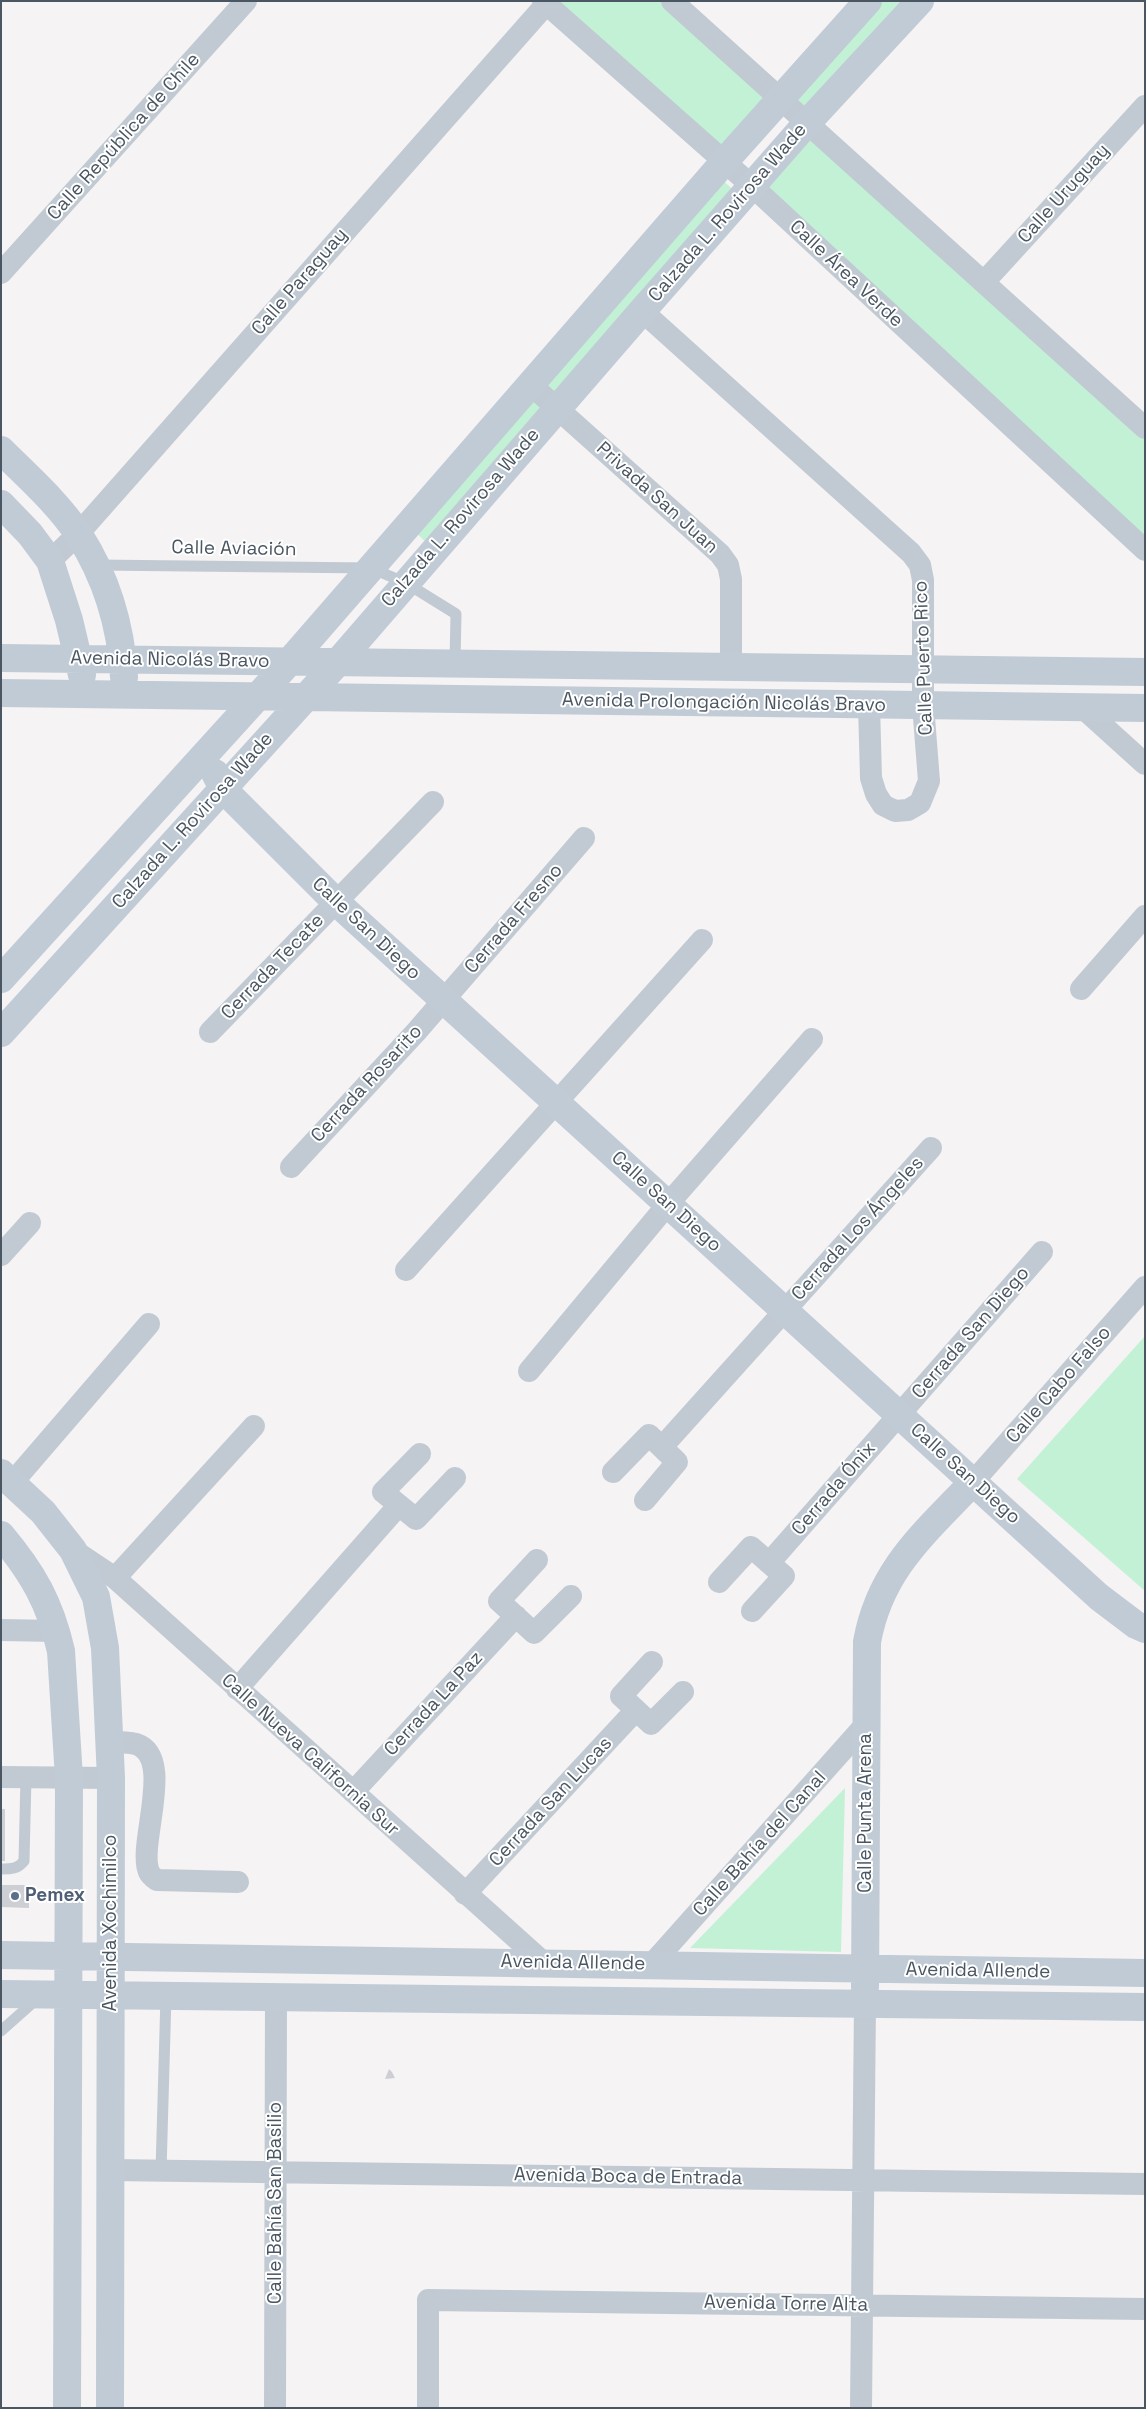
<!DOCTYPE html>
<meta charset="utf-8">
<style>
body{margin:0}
#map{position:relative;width:1146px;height:2409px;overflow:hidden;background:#f5f3f3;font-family:"Space Grotesk",sans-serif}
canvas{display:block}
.frame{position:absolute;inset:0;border:2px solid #4a5661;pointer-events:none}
</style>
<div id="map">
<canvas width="1146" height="2409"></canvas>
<div class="frame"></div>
</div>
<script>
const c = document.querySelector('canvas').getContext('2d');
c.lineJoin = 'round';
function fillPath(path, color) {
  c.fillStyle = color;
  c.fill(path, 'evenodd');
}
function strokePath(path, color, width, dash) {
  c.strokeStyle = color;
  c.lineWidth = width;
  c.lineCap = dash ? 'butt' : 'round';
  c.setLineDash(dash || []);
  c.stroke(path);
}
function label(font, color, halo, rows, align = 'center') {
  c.font = font + ' "Space Grotesk",sans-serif';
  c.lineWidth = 4;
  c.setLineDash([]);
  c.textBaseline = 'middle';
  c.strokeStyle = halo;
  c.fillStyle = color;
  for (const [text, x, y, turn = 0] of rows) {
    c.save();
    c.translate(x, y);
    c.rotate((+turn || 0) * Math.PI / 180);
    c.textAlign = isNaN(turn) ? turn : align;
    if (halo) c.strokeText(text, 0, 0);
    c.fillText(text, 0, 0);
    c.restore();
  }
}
fillPath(new Path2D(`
 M545,1H670L778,99L723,160Z
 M872,1H917L807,120L785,99Z
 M807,124L1145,428V550L752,187Z
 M716,174L741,197L557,407L532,384Z
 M531,386L556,408L433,549L409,526Z
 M1145,1336V1591L1017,1479Z
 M845,1788L841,1952L690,1948Z`), '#c3f1d5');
fillPath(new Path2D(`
 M1,1809H5V1861H1Z
 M1,1885H29V1908L1,1907Z
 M389,2069L392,2072L395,2078L385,2079Z`), '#cdcfd5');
strokePath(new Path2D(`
 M96,565L371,568L406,583L456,614L455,663
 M1,1869C11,1869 18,1869 24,1861L26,1777
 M1,2031L37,1999
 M161,2171L166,1996`), '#c1cad2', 11);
strokePath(new Path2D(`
 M543,1L752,186L1145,550
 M672,1L1145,428
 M1,273L246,1
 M984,282L1145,106
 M642,311L911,553L920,565L923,580V705L929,781L920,803L908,810L895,811L883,805L876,794L871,778L869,705
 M531,385L720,554L728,565L731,579V667
 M50,561L78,534L549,1
 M1082,707L1145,764
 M1081,989L1145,916
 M210,1032L433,802
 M291,1167L416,1032L584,838
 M1,1255L30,1223
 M406,1270L702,940
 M529,1371L668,1204L812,1039
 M662,1447L931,1148
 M420,1454L383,1492L416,1519L455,1478
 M613,1472L649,1435L677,1462L645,1500
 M973,1482L1145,1287
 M12,1483L149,1324
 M73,1550L115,1578L544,1963
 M537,1560L499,1601L534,1633L571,1596
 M769,1563L1042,1252
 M115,1578L254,1426
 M719,1582L751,1547L784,1576L752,1611
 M1,1630L56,1631
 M652,1662L621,1696L651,1724L683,1692
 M237,1689L399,1505
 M109,1742C118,1742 128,1742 136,1744C176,1757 137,1845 149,1872C150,1875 154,1878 157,1880L238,1882
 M1,1777L111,1778
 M353,1792L516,1616
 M465,1894L636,1710
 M652,1964L866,1724
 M110,2170L1145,2184
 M275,2408L276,1997
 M428,2408V2300L1145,2309
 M861,2408L865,2003`), '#c1cad2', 22);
strokePath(new Path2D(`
 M1,450C28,477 58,503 79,535C106,577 121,627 124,677
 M1,504L30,534L50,561L69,620L82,675
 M1,658L1145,672
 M1,693L1145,708
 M215,773L223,789L336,902L1099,1597L1136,1625L1145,1629
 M1,979L290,661L724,162L868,1
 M1,1033L338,662L642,311L807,123L920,1
 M1,1473L43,1512L73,1550L96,1597L105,1648L111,1778L110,2408
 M1,1535C33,1573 50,1603 61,1651L69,1778L67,2408
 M1,1955L1145,1973
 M865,1987L867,1642C880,1569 925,1533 973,1482
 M1,1994L1145,2007`), '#c1cbd6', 28);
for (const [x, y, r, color] of [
 [15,1896,5,"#5c6f8a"]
]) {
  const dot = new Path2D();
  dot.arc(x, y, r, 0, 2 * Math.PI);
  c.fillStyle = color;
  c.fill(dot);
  strokePath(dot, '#fff', 2);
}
label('19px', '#4a5661', '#fff', [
 ["Calle República de Chile",124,137,-48],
 ["Calle Uruguay",1064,194,-48],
 ["Calzada L. Rovirosa Wade",728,213,-49],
 ["Calle Área Verde",846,274,43],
 ["Calle Paraguay",300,282,-49],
 ["Privada San Juan",657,498,42],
 ["Calzada L. Rovirosa Wade",461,518,-49],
 ["Calle Aviación",234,549,1],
 ["Calle Puerto Rico",924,658,-92],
 ["Avenida Nicolás Bravo",170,660,1],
 ["Avenida Prolongación Nicolás Bravo",724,703,1],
 ["Calzada L. Rovirosa Wade",193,821,-48],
 ["Cerrada Fresno",514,919,-49],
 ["Calle San Diego",366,929,43],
 ["Cerrada Tecate",273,967,-46],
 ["Cerrada Rosarito",367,1084,-47],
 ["Calle San Diego",666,1202,42],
 ["Cerrada Los Ángeles",858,1229,-48],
 ["Cerrada San Diego",971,1333,-49],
 ["Calle Cabo Falso",1059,1385,-49],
 ["Calle San Diego",965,1474,42],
 ["Cerrada Ónix",834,1489,-49],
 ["Cerrada La Paz",434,1704,-47],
 ["Calle Nueva California Sur",310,1755,42],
 ["Cerrada San Lucas",551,1802,-47],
 ["Calle Punta Arena",866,1813,-90],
 ["Calle Bahía del Canal",760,1844,-48],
 ["Avenida Xochimilco",111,1923,-90],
 ["Avenida Allende",573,1963,1],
 ["Avenida Allende",978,1971,1],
 ["Avenida Boca de Entrada",628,2177,1],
 ["Calle Bahía San Basilio",276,2203,-90],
 ["Avenida Torre Alta",786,2304,1]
]);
label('bold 19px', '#4e5e75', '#fff', [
 ["Pemex",25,1896]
], 'left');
</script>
